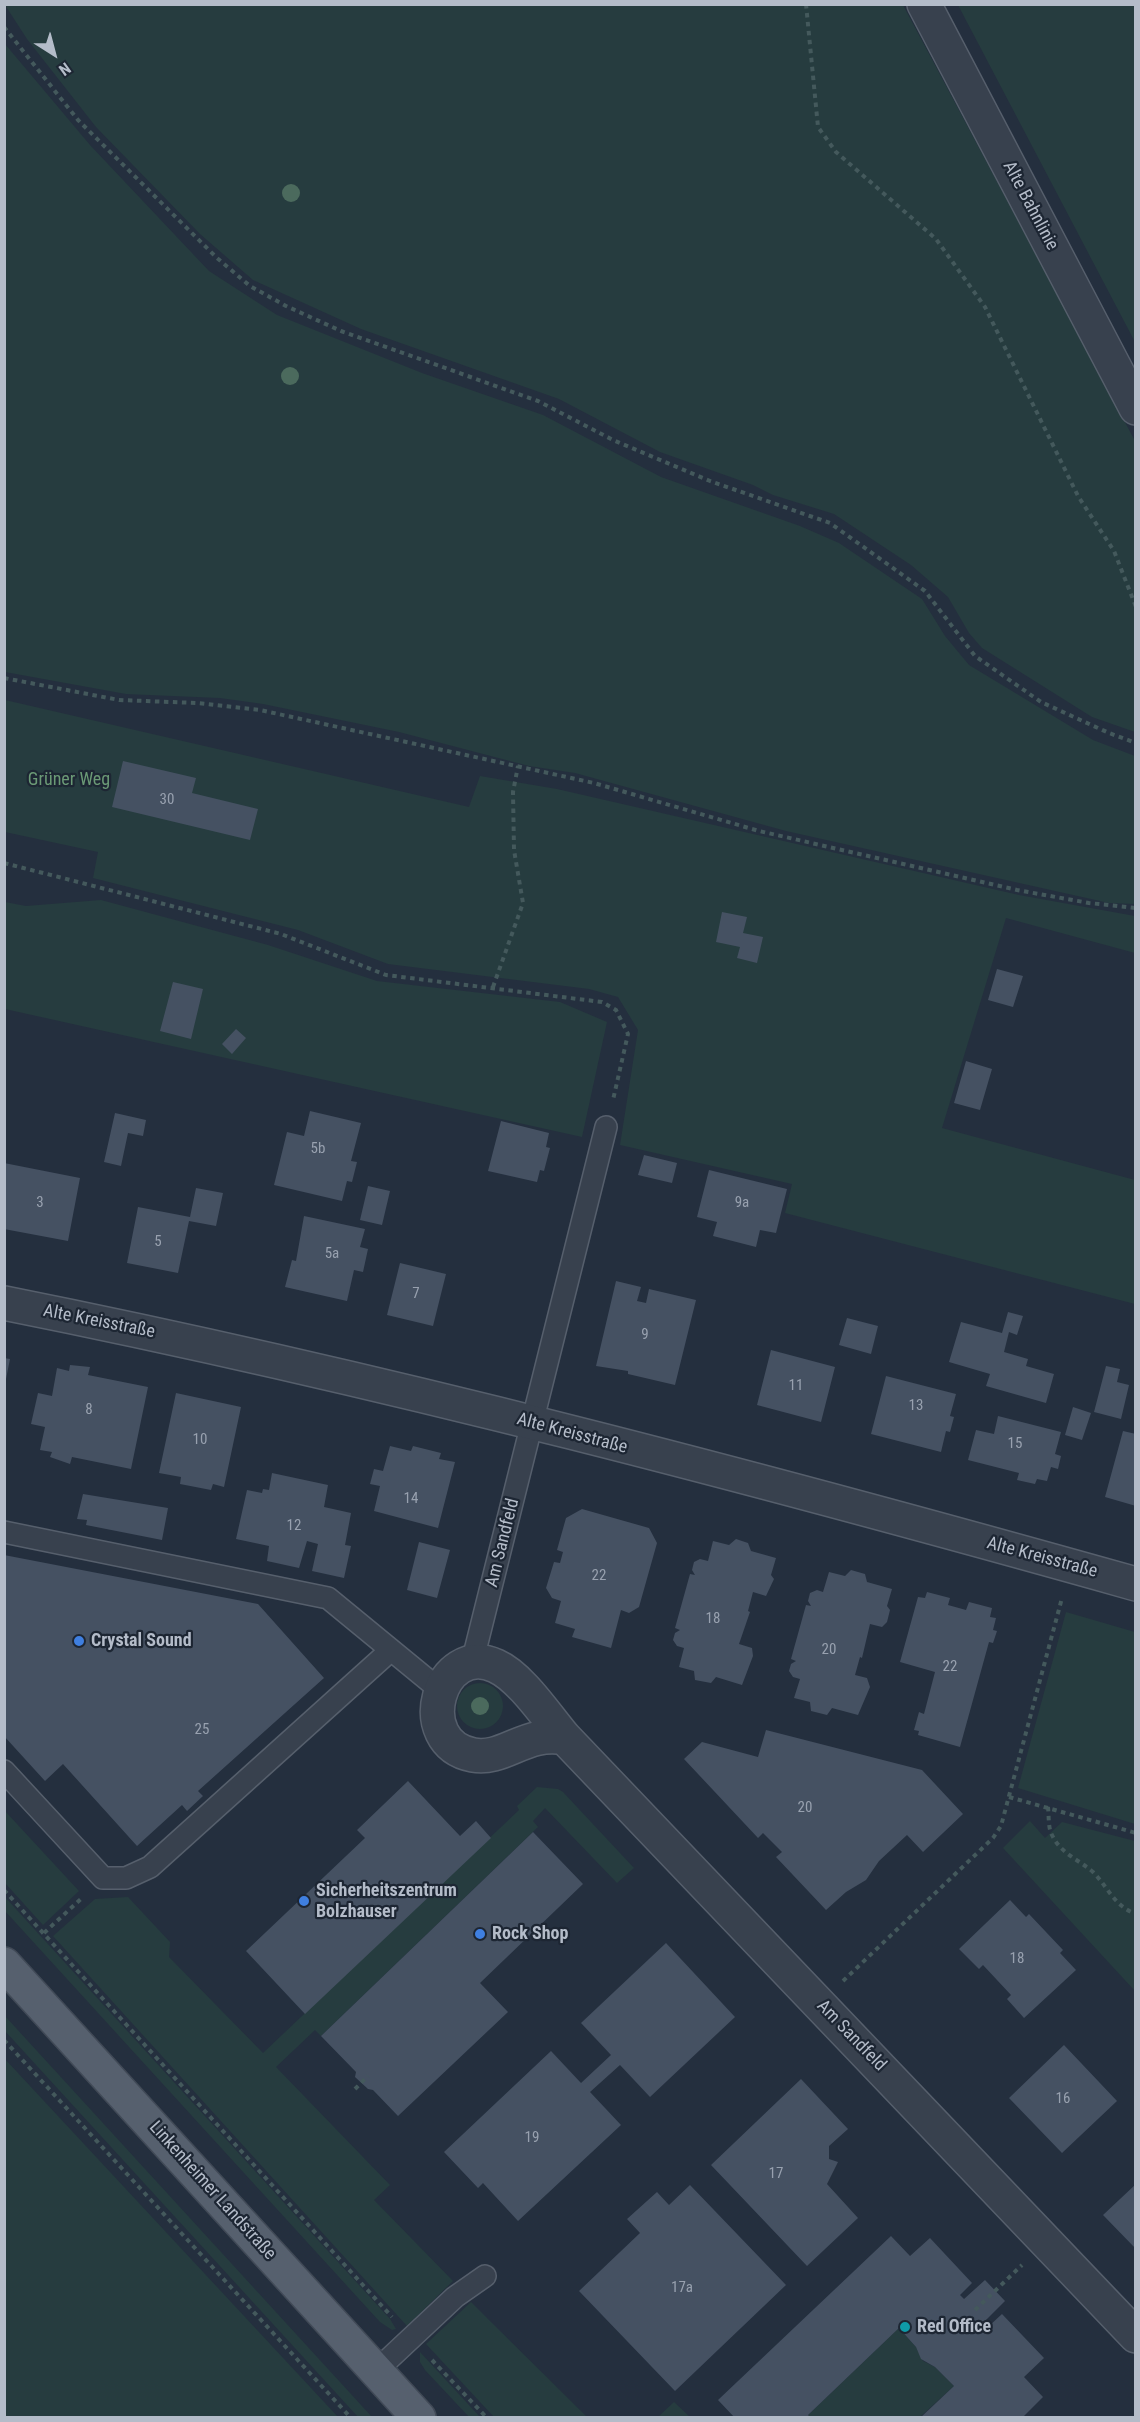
<!DOCTYPE html>
<meta charset="utf-8">
<style>
body{margin:0}
#map{position:relative;width:1140px;height:2422px;overflow:hidden;background:#242f3e;font-family:"Roboto Condensed",sans-serif}
canvas{display:block}
.frame{position:absolute;inset:0;border:6px solid #b4bcc9;pointer-events:none}
.north{position:absolute;left:24px;top:24px;width:60px;height:60px;-webkit-text-stroke:4px #1d2633;paint-order:stroke;rotate:144deg;font-size:16px;font-weight:700;line-height:24px;text-align:center;color:#b4bcc9}
.north::after{content:'';display:block;margin:auto;width:21px;height:27px;background:#b4bcc9;clip-path:polygon(50% 0,100% 100%,50% 72%,0 100%)}
</style>
<div id="map">
<canvas width="1140" height="2422"></canvas>
<div class="frame"></div>
<div class="north">N</div>
</div>
<script>
const c = document.querySelector('canvas').getContext('2d');
c.lineJoin = 'round';
function fillPath(path, color) {
  c.fillStyle = color;
  c.fill(path, 'evenodd');
}
function strokePath(path, color, width, dash) {
  c.strokeStyle = color;
  c.lineWidth = width;
  c.lineCap = dash ? 'butt' : 'round';
  c.setLineDash(dash || []);
  c.stroke(path);
}
function label(font, color, halo, rows, align = 'center') {
  c.font = font + ' "Roboto Condensed",sans-serif';
  c.lineWidth = 4.5;
  c.setLineDash([]);
  c.textBaseline = 'middle';
  c.strokeStyle = halo;
  c.fillStyle = color;
  for (const [text, x, y, turn = 0] of rows) {
    c.save();
    c.translate(x, y);
    c.rotate((+turn || 0) * Math.PI / 180);
    c.textAlign = isNaN(turn) ? turn : align;
    if (halo) c.strokeText(text, 0, 0);
    c.fillText(text, 0, 0);
    c.restore();
  }
}
fillPath(new Path2D(`
 M5,5H903L1135,441V732L1092,717L982,648L969,633L948,597L911,565L834,514L773,495L753,485L660,452L559,399L361,329L253,280L200,234L96,127L27,39Z
 M958,5H1135V342Z
 M5,44L90,145L209,271L277,315L422,373L543,415L661,477L800,526L839,543L922,599L945,636L969,665L1093,740L1135,756V904L1109,903L786,831L575,773L529,766L399,732L263,704L220,698L126,694L5,672Z
 M5,700L469,807L480,776L557,789L1019,895L1135,916V953L1006,918L942,1128L1135,1180V1304L785,1213L792,1184L620,1145L638,1030L618,997L589,989L388,964L298,930L93,878L98,852L5,832Z
 M101,900L268,945L377,981L560,1002L607,1022L582,1137L5,1009V902L26,906Z
 M1066,1612L1135,1632V1824L1018,1788Z
 M457 1706a23 23 0 1 1 46 0a23 23 0 1 1-46 0Z
 M537,1787L558,1789L563,1792L634,1868L617,1883L545,1808L533,1821L538,1827L321,2036L315,2030L276,2067L390,2185L374,2200L453,2281L407,2326L53,1936L95,1899L128,1897L170,1942L169,1957L263,2053L519,1810L517,1806Z
 M5,1811L79,1891L43,1925L5,1883Z
 M1030,1821L1045,1838L1062,1822L1135,1841V1991L1003,1848Z
 M5,1897L390,2319L396,2329L392,2330L380,2322L5,1911Z
 M5,2016L372,2417H358L5,2031Z
 M4,2058L338,2417H5Z
 M471,2302L487,2318L587,2417H494L426,2344Z
 M899,2328L916,2347L923,2361L935,2367L954,2386L920,2417L811,2418L808,2415Z
 M420,2352L480,2417H469L425,2370L420,2362Z
 M674,2402L690,2417H658Z`), '#263c3f');
fillPath(new Path2D(`
 M123,761L196,778L192,793L258,809L250,840L112,807Z
 M722,912L747,917L743,933L763,937L757,963L737,958L740,947L716,942Z
 M997,969L1023,976L1013,1007L988,1000Z
 M173,982L203,989L191,1039L160,1031Z
 M236,1029L246,1038L232,1054L222,1044Z
 M966,1061L992,1069L980,1110L954,1103Z
 M310,1111L361,1123L351,1161L357,1162L352,1182L347,1181L342,1201L274,1185L287,1132L304,1136Z
 M115,1113L146,1120L143,1136L128,1133L121,1166L104,1162Z
 M501,1121L549,1133L546,1147L550,1148L544,1171L540,1170L537,1182L488,1171Z
 M644,1155L677,1163L672,1183L638,1175Z
 M4,1163L80,1178L68,1241L4,1229Z
 M709,1170L787,1189L776,1233L760,1230L756,1247L713,1236L717,1222L697,1217Z
 M368,1186L390,1191L382,1225L360,1220Z
 M196,1188L223,1193L216,1226L189,1221L178,1273L127,1263L138,1207L190,1217Z
 M304,1216L365,1229L360,1247L368,1249L363,1272L354,1270L347,1301L285,1287L292,1260L296,1261Z
 M400,1263L446,1274L433,1326L387,1315Z
 M616,1281L641,1287L637,1301L646,1303L649,1289L696,1300L675,1385L628,1374V1371L596,1366Z
 M1008,1312L1023,1316L1017,1335L1009,1332L1004,1352L1028,1359L1026,1366L1054,1374L1046,1403L986,1386L990,1374L949,1362L961,1322L1002,1333Z
 M847,1318L878,1326L871,1354L839,1345Z
 M771,1350L835,1367L821,1422L757,1405Z
 M4,1358L10,1359L6,1379H4Z
 M70,1365L90,1367L88,1375L148,1387L131,1469L72,1457L70,1464L50,1457L52,1452L40,1450L45,1427L31,1424L38,1393L52,1396L57,1368L69,1371Z
 M1106,1366L1120,1369L1117,1382L1129,1385L1121,1419L1094,1412Z
 M886,1376L956,1394L950,1416L954,1417L950,1432L946,1431L941,1452L871,1434Z
 M176,1393L241,1407L224,1487L213,1484L211,1490L180,1484L181,1477L159,1473Z
 M1073,1407L1091,1413L1082,1440L1065,1435Z
 M998,1416L1061,1432L1055,1454L1061,1456L1058,1469L1051,1467L1047,1481L1037,1479L1035,1484L1017,1480L1019,1473L968,1460L976,1430L994,1434Z
 M1123,1431L1136,1434V1506L1105,1497Z
 M390,1446L411,1451L413,1446L441,1453L439,1459L455,1462L438,1528L374,1511L380,1486L370,1484L374,1469L383,1471Z
 M272,1473L328,1485L324,1507L351,1513L345,1545L351,1546L344,1578L312,1571L318,1544L307,1541L299,1568L267,1561L269,1546L236,1539L247,1490L262,1493L263,1489L269,1490Z
 M83,1494L168,1508L162,1540L86,1525L87,1520L77,1519Z
 M582,1509L649,1528L657,1543L639,1607L629,1613L621,1610L611,1648L572,1637L575,1629L555,1623L561,1601L552,1598L546,1588L554,1562L560,1563L563,1552L557,1550L566,1518Z
 M736,1539L748,1543L751,1551L776,1558L771,1575L774,1579L766,1596L753,1592L748,1611L750,1612L739,1644L752,1648L753,1656L742,1685L716,1677L711,1683L695,1680L694,1671L679,1667L684,1648L677,1646L673,1640L675,1633L680,1630L675,1628L690,1574L695,1575L692,1570L694,1562L700,1559L708,1561L713,1541L729,1545Z
 M419,1542L450,1550L437,1598L407,1590Z
 M4,1555L258,1604L324,1678L198,1791L203,1796L187,1811L182,1805L137,1846L63,1764L45,1781L4,1736Z
 M851,1570L865,1574L867,1582L892,1589L887,1606L890,1610L887,1622L882,1627L870,1624L862,1658L860,1657L855,1675L867,1678L870,1687L858,1715L832,1708L827,1715L811,1711L810,1702L794,1698L800,1679L793,1677L789,1671L791,1664L796,1661L791,1659L806,1605L811,1606L808,1601L810,1593L817,1590L823,1592L829,1572L845,1576Z
 M927,1592L950,1598L948,1605L966,1610L969,1602L992,1608L990,1617L996,1618L993,1630L997,1631L993,1643L989,1642L960,1747L918,1735L919,1731L914,1730L919,1712L924,1714L935,1672L900,1662L918,1597L925,1598Z
 M766,1730L922,1770L963,1814L923,1852L907,1835L879,1861L866,1880L846,1892L826,1910L776,1857L782,1852L763,1833L758,1838L684,1759L702,1742L758,1757Z
 M408,1781L460,1836L476,1821L491,1838L305,2014L246,1951L365,1838L357,1830Z
 M533,1832L583,1884L480,1983L508,2012L398,2116L373,2090L368,2089L355,2077L356,2072L321,2036Z
 M1010,1900L1026,1917L1029,1914L1063,1950L1060,1953L1076,1970L1024,2018L1007,1999L1011,1995L983,1965L979,1969L959,1949Z
 M666,1943L735,2017L650,2097L620,2065L590,2092L621,2125L518,2221L483,2183L478,2188L444,2152L551,2051L581,2083L611,2055L581,2023Z
 M1064,2045L1117,2101L1062,2153L1009,2098Z
 M801,2079L848,2129L829,2146V2159L838,2162L827,2184L858,2218L807,2266L711,2165Z
 M1136,2184V2249L1103,2215Z
 M690,2185L786,2285L675,2391L579,2291L640,2233L627,2219L657,2192L669,2205Z
 M891,2236L910,2256L930,2238L972,2283L960,2295L964,2299L985,2280L1005,2301L985,2321L989,2326L1002,2314L1044,2358L1024,2377L1043,2397L1022,2418H920L954,2386L935,2367L921,2359L916,2347L899,2328L808,2415L811,2418H735L718,2400Z`), '#455162');
const service = new Path2D(`
 M4,1532L328,1598L440,1690
 M472,1663L606,1127
 M4,1771L103,1878H126L150,1867L391,1650
 M376,2371L455,2297L485,2276`);
const minor = new Path2D(`
 M924,4L1136,408
 M4,1303C385,1379 762,1479 1136,1584
 M565,1738C526,1730 504,1761 473,1755C410,1743 439,1640 496,1666C521,1677 547,1717 565,1738L1136,2336`);
const primary = new Path2D(`
 M4,1964L419,2418`);
strokePath(service, '#565f6c', 24);
strokePath(minor, '#565f6c', 36);
strokePath(primary, '#414a57', 36);
strokePath(new Path2D(`
 M806,4L818,127L836,152L936,239L985,307L1078,496L1114,551L1136,607
 M4,27L78,120L217,258L250,286L286,306L341,331L538,401L613,440L710,481L830,523L925,591L975,656L1041,702L1109,733L1136,743
 M4,678L119,700L197,703L260,710L594,783L759,831L1017,890L1089,903L1136,908
 M4,863L281,934L386,975L602,1002L616,1010L628,1034L613,1100
 M493,987L523,903L514,850L513,792L518,766
 M1009,1797L1136,1833
 M1048,1807C1049,1816 1048,1828 1052,1835C1061,1854 1078,1859 1093,1872C1108,1887 1114,1906 1136,1914
 M4,1890L392,2317
 M44,1933L83,1897
 M843,1981L993,1838L1001,1826L1062,1598
 M4,2040L351,2418
 M355,2089L368,2076
 M975,2310L1022,2265
 M432,2360L487,2418`), '#44595c', 4, [4.5, 4.5]);
strokePath(service, '#38414e', 21);
strokePath(minor, '#38414e', 33);
strokePath(primary, '#56606e', 33);
c.fillStyle = '#4b6a5d';
for (const [x, y] of [
 [291,193],
 [290,376],
 [480,1706]
]) {
  c.beginPath();
  c.arc(x, y, 9, 0, 2 * Math.PI);
  c.fill();
}
for (const [x, y, r, color] of [
 [79,1641,6,"#3f7fe0"],
 [304,1901,6,"#3f7fe0"],
 [480,1934,6,"#3f7fe0"],
 [905,2327,6,"#0f9aa8"]
]) {
  const dot = new Path2D();
  dot.arc(x, y, r, 0, 2 * Math.PI);
  c.fillStyle = color;
  c.fill(dot);
  strokePath(dot, '#1d2633', 2);
}
label('15px', '#98a1af', null, [
 ["30",167,800],
 ["5b",318,1149],
 ["3",40,1203],
 ["9a",742,1203],
 ["5",158,1242],
 ["5a",332,1254],
 ["7",416,1294],
 ["9",645,1335],
 ["11",796,1386],
 ["13",916,1406],
 ["8",89,1410],
 ["10",200,1440],
 ["15",1015,1444],
 ["14",411,1499],
 ["12",294,1526],
 ["22",599,1576],
 ["18",713,1619],
 ["20",829,1650],
 ["22",950,1667],
 ["25",202,1730],
 ["20",805,1808],
 ["18",1017,1959],
 ["16",1063,2099],
 ["19",532,2138],
 ["17",776,2174],
 ["17a",682,2288]
]);
label('18px', '#b4bcc9', '#1d2633', [
 ["Alte Bahnlinie",1030,206,62],
 ["Alte Kreisstraße",99,1322,11],
 ["Alte Kreisstraße",572,1434,15],
 ["Am Sandfeld",503,1543,-76],
 ["Alte Kreisstraße",1042,1558,15],
 ["Am Sandfeld",851,2036,46],
 ["Linkenheimer Landstraße",212,2191,48]
]);
label('18px', '#6b9a76', '#1d2633', [
 ["Grüner Weg",69,780]
]);
label('bold 18px', '#b4bcc9', '#1d2633', [
 ["Crystal Sound",91,1641],
 ["Sicherheitszentrum",316,1891],
 ["Bolzhauser",316,1912],
 ["Rock Shop",492,1934],
 ["Red Office",917,2327]
], 'left');
</script>
